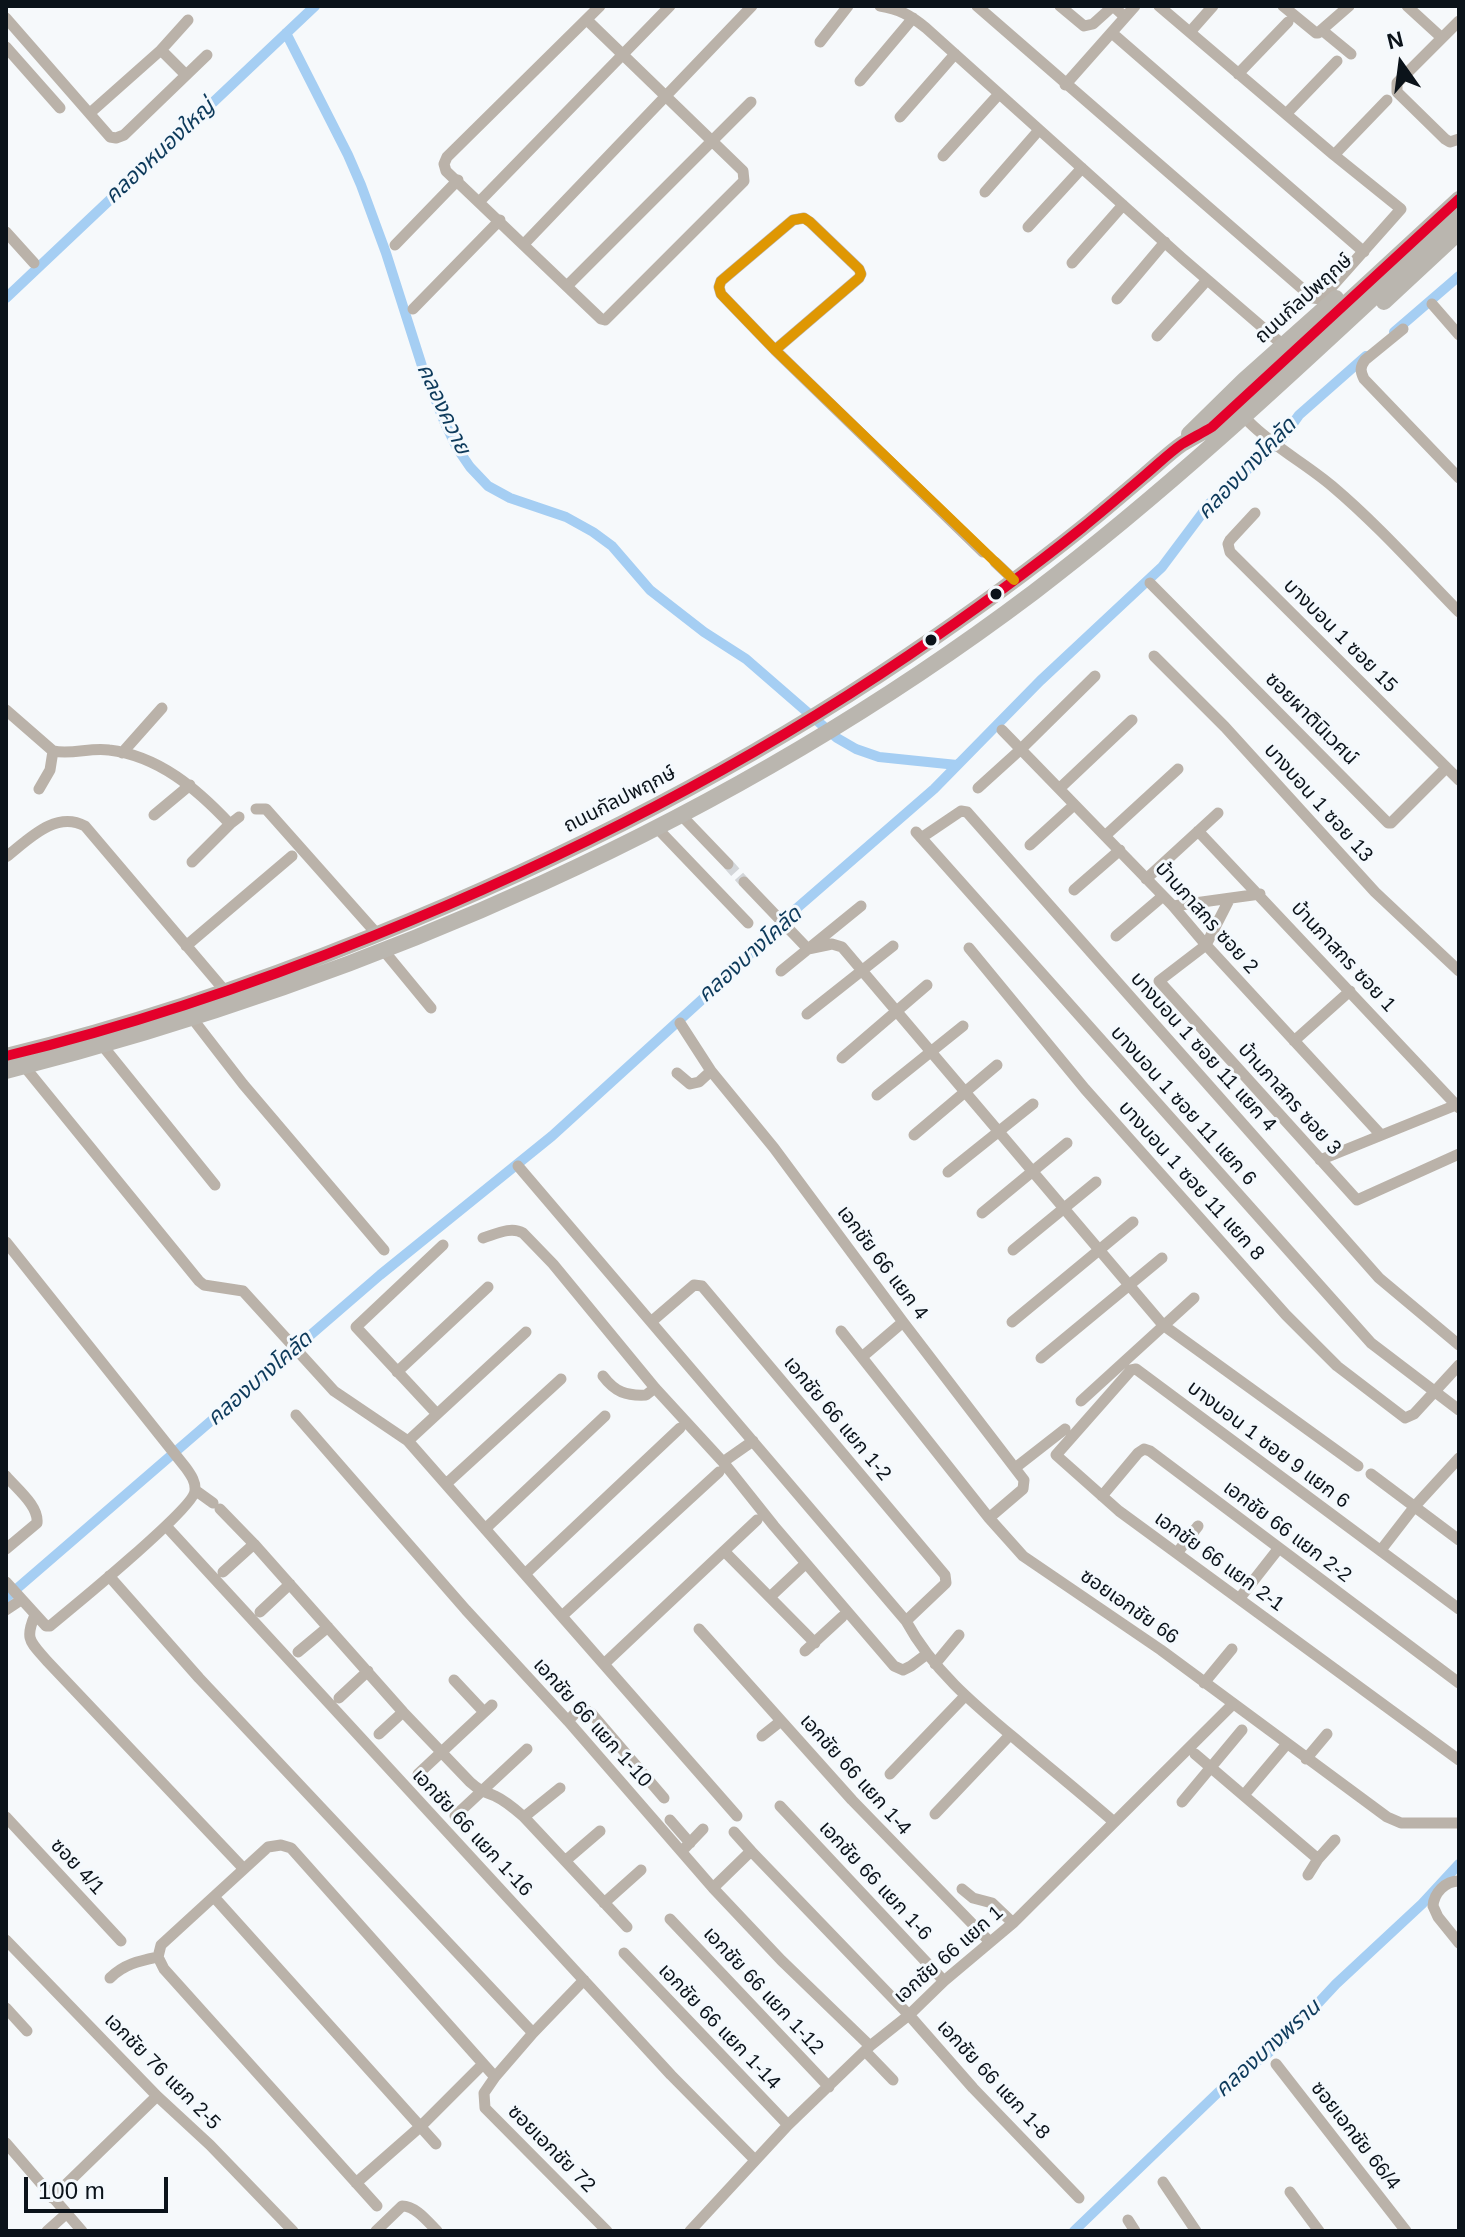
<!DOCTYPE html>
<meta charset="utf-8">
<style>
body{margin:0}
#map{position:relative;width:1465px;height:2237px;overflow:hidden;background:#f6f9fb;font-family:Helvetica,sans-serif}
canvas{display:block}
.frame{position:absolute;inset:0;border:8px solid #0b131a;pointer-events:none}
.north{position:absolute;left:1361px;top:24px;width:80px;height:80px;-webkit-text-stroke:6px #f4f9fd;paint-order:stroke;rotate:346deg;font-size:22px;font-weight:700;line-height:32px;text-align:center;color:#0b131a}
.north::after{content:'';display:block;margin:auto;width:28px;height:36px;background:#0b131a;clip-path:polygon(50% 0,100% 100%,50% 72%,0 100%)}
.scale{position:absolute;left:24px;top:2177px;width:144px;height:36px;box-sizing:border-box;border:4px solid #0b131a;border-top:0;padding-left:10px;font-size:24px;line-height:28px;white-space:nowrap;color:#0b131a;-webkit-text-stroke:6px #f4f9fd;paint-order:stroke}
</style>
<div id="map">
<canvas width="1465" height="2237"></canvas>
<div class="frame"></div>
<div class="north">N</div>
<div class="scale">100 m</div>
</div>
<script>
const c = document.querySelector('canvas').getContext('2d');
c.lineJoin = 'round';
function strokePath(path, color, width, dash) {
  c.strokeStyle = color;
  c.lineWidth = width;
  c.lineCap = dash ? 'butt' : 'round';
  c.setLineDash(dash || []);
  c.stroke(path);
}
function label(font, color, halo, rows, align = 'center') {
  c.font = font + ' Helvetica,"Noto Sans Thai",sans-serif';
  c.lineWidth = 6;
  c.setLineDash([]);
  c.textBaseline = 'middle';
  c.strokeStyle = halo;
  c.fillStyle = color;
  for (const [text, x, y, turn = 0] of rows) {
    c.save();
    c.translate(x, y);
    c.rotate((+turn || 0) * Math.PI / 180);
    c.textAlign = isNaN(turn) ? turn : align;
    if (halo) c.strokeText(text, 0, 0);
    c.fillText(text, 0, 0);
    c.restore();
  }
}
strokePath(new Path2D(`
 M286,33L348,155L361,185L386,253L422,366L444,421L457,448L470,467L488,486L510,498L566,517L593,532L612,546L650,590L704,632L746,659L837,738L856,749L879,757L957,765
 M6,298L315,6
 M1394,332L1459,276
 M6,1598L380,1275L552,1136L729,975L789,915L934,789L1040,681L1162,567L1210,503L1282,439L1299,415L1366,356
 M1074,2231L1231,2080L1266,2055L1295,2028L1336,1984L1422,1904L1459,1864`), '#a5cef3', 10);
strokePath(new Path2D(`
 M728,864L744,882`), '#d3d6d9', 11, [11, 5.5]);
strokePath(new Path2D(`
 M880,6C899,9 910,15 926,28L1182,258L1283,345
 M977,6L1313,298L1321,299L1401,209L1334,155L1159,6
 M1060,6L1084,26L1093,24L1113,6L1125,17
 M1283,6L1316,33H1318L1349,6
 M1407,6L1442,38
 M6,18L110,137L116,138L124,135L207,55
 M587,20L743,171L744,181L605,320L601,319L446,171L444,164L447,157L600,6
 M1459,21L1397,83V92L1445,139L1450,142L1459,139
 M1323,31L1351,54
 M1190,32L1213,6
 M1112,33L1364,252
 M820,42L848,6
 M6,47L60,108
 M1238,74L1288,22
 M186,75L161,50L188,20
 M860,81L913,18
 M1065,85L1135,6
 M90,113L161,50
 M1287,113L1337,61
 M900,117L955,54
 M1334,155L1387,100
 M943,156L999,94
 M985,192L1039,130
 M480,201L670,6
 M1028,227L1082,168
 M6,232L34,263
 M524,244L752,6
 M395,245L458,180
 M1072,263L1123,205
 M567,286L751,102
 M1117,299L1165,242
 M1432,304L1459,335
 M413,309L500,220
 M1403,329L1365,360C1360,367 1360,371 1364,379L1459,478
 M1157,336L1207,280
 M775,350L859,278L861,274L859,269L810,222L804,218L793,220L721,281L719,287L721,294L775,350L983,552
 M1249,422C1275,448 1305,463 1332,486C1377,524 1417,569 1459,612
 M1255,513L1230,540L1228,544L1230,552L1459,780
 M995,562L1014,580
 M1150,583L1388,823H1391L1446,768
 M1154,656L1225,727L1375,892L1459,971
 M6,710L53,751C72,755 91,747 109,750C159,756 197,789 230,824L239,817
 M1002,730L1173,906L1206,945L1381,1135
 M122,753L162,708
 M978,788L1020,750L1095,676
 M1060,788L1132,720
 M39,789L50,770L53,751
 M256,809H266L377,934
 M154,815L190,785
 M681,815L728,864
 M657,828L748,923
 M1198,831L1459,1108
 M916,832L1371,1343L1459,1410
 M1106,835L1178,769
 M921,838L961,811L967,812L1379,1278L1459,1345
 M1030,845L1074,805
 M6,857C28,840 55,810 85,826L225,991
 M192,862L230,824
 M1146,879L1218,813
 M744,882L808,949L832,944L842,947L1163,1325L1358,1466
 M1074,890L1120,850
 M1229,900L1206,945L1159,981L1357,1200L1459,1154
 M1173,906L1260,894
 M1116,936L1163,896
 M186,946L292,856
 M969,948L1085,1089L1286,1315L1337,1366L1405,1418L1414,1414L1459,1365
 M384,951L431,1008
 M781,971L861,906
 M807,1014L893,946
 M192,1018L243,1084L384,1250
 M680,1023L711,1071L774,1148L903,1322L1024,1480L1023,1489L989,1518
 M1294,1041L1350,991
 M102,1045L215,1185
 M842,1058L927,985
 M24,1066L199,1281L204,1285L243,1291L334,1391L408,1441L737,1816
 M677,1073L690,1084L699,1082L711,1071
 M877,1095L963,1026
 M914,1135L997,1065
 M1320,1160L1456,1105
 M518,1166L906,1621C933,1671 976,1706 1019,1742C1051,1769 1083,1795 1114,1822
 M948,1172L1033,1104
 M982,1213L1067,1143
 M483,1238C496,1234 511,1226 523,1233L553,1264L655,1388L723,1462L774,1526L894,1666L903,1670L911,1666L927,1654
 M6,1242L186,1468C191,1475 196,1482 195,1491C193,1509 72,1608 50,1626H46L6,1582
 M1013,1250L1096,1182
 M651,1322L694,1285L702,1286L945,1575L946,1583L906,1621
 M1012,1322L1133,1222
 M841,1331L989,1518L1023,1556L1161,1650L1387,1817L1401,1823H1459
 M862,1357L903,1322
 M1041,1358L1162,1258
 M397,1372L488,1287
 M603,1376C615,1392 626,1396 646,1395L655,1388
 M1081,1401L1194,1298
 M437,1414L356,1327L443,1245
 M296,1415L466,1610L568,1721L713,1888L781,1960L870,2046
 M408,1441L526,1332
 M723,1462L753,1441
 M1015,1468L1065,1429
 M1371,1474L1459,1540
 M6,1476C17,1489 39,1506 37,1523L6,1549
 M446,1484L561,1379
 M195,1490L213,1503
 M1102,1496L1138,1453L1144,1449L1150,1451L1459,1683
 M220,1509L254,1544L403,1712L470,1782C480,1791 483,1791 495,1796C506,1801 515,1809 524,1817L627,1927
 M166,1526L671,2075L755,2160
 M485,1529L605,1416
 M1381,1550L1415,1506L1459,1458
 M724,1551L815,1643
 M1177,1553L1198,1526
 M223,1572L254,1544
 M525,1574L680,1428
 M109,1576L199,1678L533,2033
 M770,1597L803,1566
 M1239,1599L1279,1548
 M1459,1609L1136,1369L1131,1370L1056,1455L1119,1511L1459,1760
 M6,1610L21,1600
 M260,1612L290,1584
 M35,1615C24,1640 31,1642 47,1661L244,1869
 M562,1616L719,1472
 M699,1629L852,1800L990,1942
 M805,1651L842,1617
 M298,1652L328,1627
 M604,1664L757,1520
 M935,1664L959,1635
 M454,1680L484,1712
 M1204,1683L1232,1649
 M339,1698L368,1671
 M568,1721L579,1709H584L592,1714L664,1798
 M379,1734L403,1712
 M762,1736L781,1721
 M1195,1754L1318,1859
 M1306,1759L1327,1734
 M418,1774L492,1705
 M890,1774L965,1696
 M1244,1795L1286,1745
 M1182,1802L1242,1730
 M780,1806L944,1981
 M935,1814L1010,1735
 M455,1816L527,1749
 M6,1817L121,1941
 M524,1817L560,1788
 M670,1820L690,1843
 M734,1832L751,1851
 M682,1851L703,1829
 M565,1861L600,1831
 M1308,1875L1318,1859L1335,1840
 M1459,1881C1445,1881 1434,1893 1433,1906L1438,1917L1459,1943
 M713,1888L751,1851L909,2015L973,2088L1079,2198
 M962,1889L973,1898L992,1903L1013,1923
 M214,1897L436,2144
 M604,1903L641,1870
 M670,1919L829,2087
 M6,1940L157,2096L210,2145L293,2231
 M624,1953L788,2125
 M110,1978C124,1964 139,1961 158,1957
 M584,1980L533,2033L495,2077L484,2093L485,2108L607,2231
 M6,2008L27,2031
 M865,2051L893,2080
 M1276,2064L1406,2231
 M6,2143L82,2231
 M1163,2182L1196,2231
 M356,2183L421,2126L483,2064
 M1290,2192L1319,2231
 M52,2198L157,2096
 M377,2206L164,1969L158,1957L161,1945L268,1847L281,1845L291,1848L495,2077
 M1128,2220L1135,2231
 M47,2231L66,2214
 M376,2231L402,2206C416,2206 428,2222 437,2231
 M690,2231L788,2125L870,2046L909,2015L944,1981L1013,1923L1232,1705`), '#bab2a9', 11);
strokePath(new Path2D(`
 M1384,302L1455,236
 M1189,434L1244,380L1336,298
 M6,1056C131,1026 254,984 373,936C560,861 742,768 909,655C968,615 1026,573 1082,528C1103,511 1124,493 1145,475C1157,465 1169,453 1182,444C1192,438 1202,433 1212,427L1459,199
 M6,1071C374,977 729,822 1034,592C1184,478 1321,346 1459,218`), '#bab6af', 16);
strokePath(new Path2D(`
 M6,1056C131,1026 254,984 373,936C560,861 742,768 909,655C968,615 1026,573 1082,528C1103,511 1124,493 1145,475C1157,465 1169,453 1182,444C1192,438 1202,433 1212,427L1459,199`), '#e4002b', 10);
strokePath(new Path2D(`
 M775,350L859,278L861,274L859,269L810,222L804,218L793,220L721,281L719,287L721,294L775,350L1014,580`), '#df9703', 10);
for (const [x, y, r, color] of [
 [996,594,7,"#0b131a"],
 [931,640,7,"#0b131a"]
]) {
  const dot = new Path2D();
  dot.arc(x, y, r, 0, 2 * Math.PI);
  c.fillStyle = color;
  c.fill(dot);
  strokePath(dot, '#f4f9fd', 3);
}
label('20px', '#0b131a', '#f4f9fd', [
 ["ถนนกัลปพฤกษ์",1304,299,-42],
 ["บางบอน 1 ซอย 15",1340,636,45],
 ["ซอยผาตินิเวศน์",1311,719,45],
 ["ถนนกัลปพฤกษ์",620,800,-27],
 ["บางบอน 1 ซอย 13",1318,803,48],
 ["บ้านภาสกร ซอย 2",1206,918,48],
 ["บ้านภาสกร ซอย 1",1343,957,47],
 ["บางบอน 1 ซอย 11 แยก 4",1203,1052,48],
 ["บ้านภาสกร ซอย 3",1289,1099,48],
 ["บางบอน 1 ซอย 11 แยก 6",1183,1106,48],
 ["บางบอน 1 ซอย 11 แยก 8",1191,1181,48],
 ["เอกชัย 66 แยก 4",882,1263,53],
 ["เอกชัย 66 แยก 1-2",837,1419,50],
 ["บางบอน 1 ซอย 9 แยก 6",1268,1445,37],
 ["เอกชัย 66 แยก 2-2",1287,1532,37],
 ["เอกชัย 66 แยก 2-1",1219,1562,36],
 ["ซอยเอกชัย 66",1129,1607,35],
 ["เอกชัย 66 แยก 1-10",592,1723,48],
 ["เอกชัย 66 แยก 1-4",855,1775,48],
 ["เอกชัย 66 แยก 1-16",472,1833,47],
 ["ซอย 4/1",77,1867,47],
 ["เอกชัย 66 แยก 1-6",875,1881,47],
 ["เอกชัย 66 แยก 1",949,1955,-41],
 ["เอกชัย 66 แยก 1-12",763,1991,47],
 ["เอกชัย 66 แยก 1-14",719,2027,46],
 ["เอกชัย 76 แยก 2-5",162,2072,45],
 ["เอกชัย 66 แยก 1-8",993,2080,47],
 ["ซอยเอกชัย 66/4",1355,2136,52],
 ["ซอยเอกชัย 72",551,2149,45]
]);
label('italic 22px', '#0d3a5b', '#f4f9fd', [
 ["คลองหนองใหญ่",160,152,-43],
 ["คลองควาย",443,409,65],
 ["คลองบางโคลัด",1247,469,-46],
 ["คลองบางโคลัด",750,955,-42],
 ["คลองบางโคลัด",260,1379,-41],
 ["คลองบางพราน",1268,2049,-42]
]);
</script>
